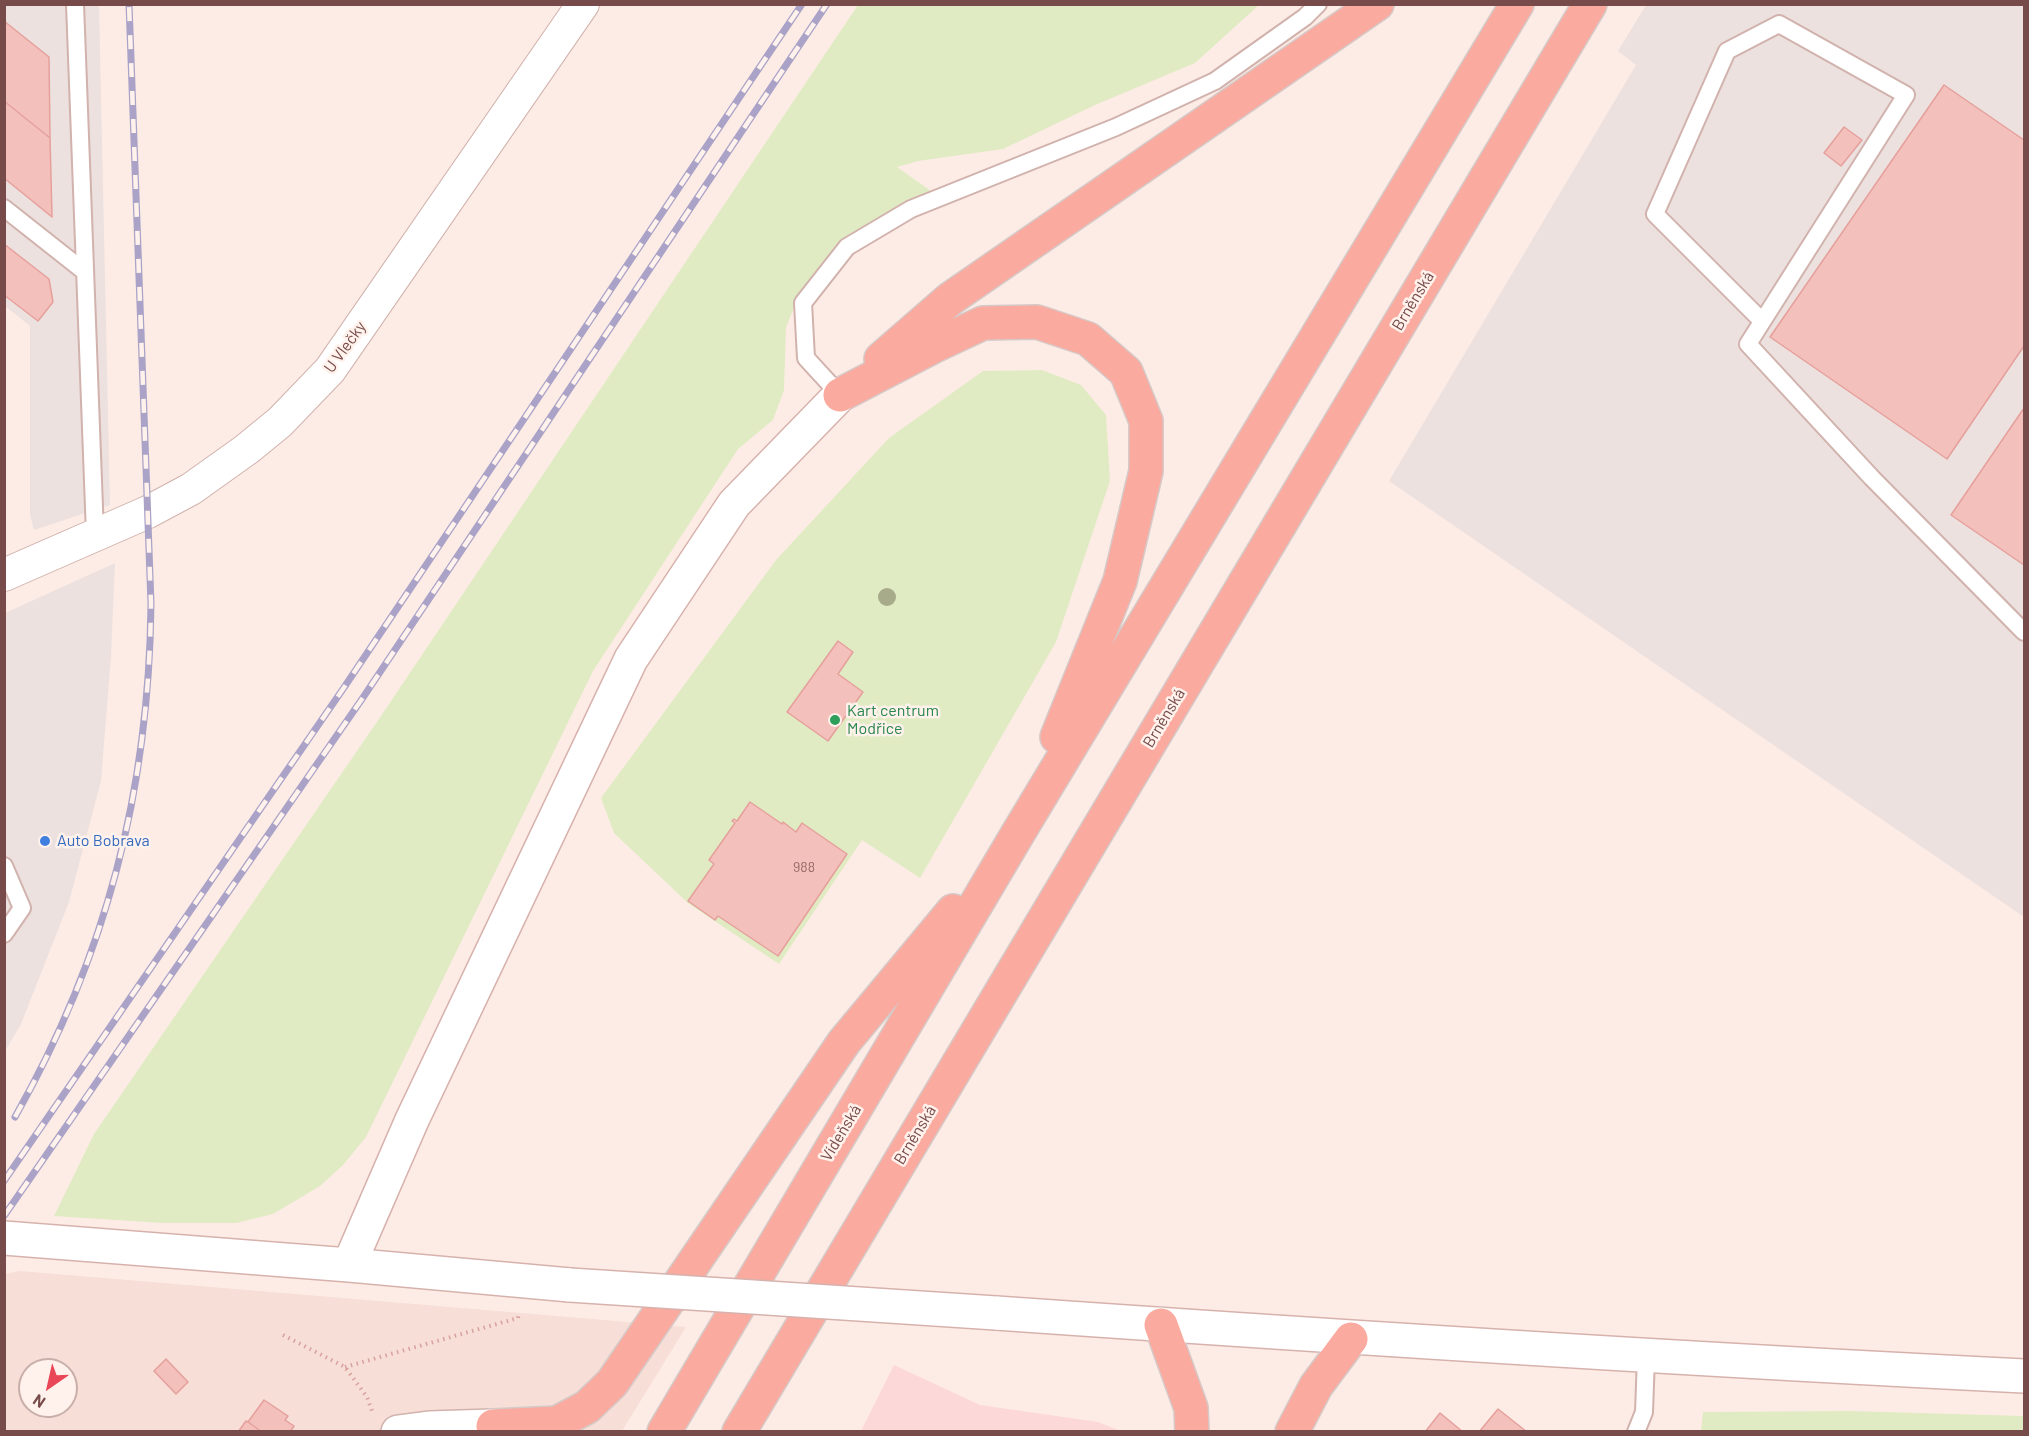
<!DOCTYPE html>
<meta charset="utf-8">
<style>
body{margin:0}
#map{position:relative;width:2029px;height:1436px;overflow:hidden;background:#fdece5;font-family:Barlow,sans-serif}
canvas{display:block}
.frame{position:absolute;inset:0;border:6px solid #764b49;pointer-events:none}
.north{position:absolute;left:18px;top:1358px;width:60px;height:60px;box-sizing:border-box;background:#fff1eb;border:2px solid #c8afaa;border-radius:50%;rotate:214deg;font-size:16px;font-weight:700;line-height:24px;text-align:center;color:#764b49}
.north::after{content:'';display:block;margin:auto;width:21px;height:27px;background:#e94758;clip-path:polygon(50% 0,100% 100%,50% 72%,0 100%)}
</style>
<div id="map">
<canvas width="2029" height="1436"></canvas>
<div class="frame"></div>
<div class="north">N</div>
</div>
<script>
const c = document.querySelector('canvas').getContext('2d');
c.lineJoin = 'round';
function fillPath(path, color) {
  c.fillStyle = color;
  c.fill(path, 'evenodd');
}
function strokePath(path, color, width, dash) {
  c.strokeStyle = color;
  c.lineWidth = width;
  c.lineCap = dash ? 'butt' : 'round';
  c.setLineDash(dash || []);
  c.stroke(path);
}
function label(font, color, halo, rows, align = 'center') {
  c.font = font + ' Barlow,sans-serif';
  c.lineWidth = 5;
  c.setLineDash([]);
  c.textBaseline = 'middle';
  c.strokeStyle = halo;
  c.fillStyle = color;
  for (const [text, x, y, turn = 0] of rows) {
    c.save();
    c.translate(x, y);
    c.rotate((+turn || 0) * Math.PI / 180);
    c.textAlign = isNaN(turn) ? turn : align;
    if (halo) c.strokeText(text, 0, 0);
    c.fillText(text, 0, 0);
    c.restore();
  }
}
fillPath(new Path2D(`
 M20,1271L557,1316L686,1327L622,1431L5,1432V1274ZM30,1370H66V1406H30Z`), '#f7ded6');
fillPath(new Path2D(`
 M894,1365L980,1405L1098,1422L1118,1430L861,1431Z`), '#fdd8d9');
fillPath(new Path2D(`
 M4,5H99L110,505L34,530L30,515V326L5,306Z
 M1646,5H2024V917L1389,481L1636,65L1618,51Z
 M115,563L111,656L101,781L69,902L21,1024L5,1051V613Z`), '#ece1df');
fillPath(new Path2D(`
 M858,5H1259L1195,63L1095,105L1003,149L918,161L897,167L931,191L844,242L799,294L786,328L784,390L773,420L738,449L593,671L366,1137L343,1165L320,1186L273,1214L236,1223H162L54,1216L94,1134L383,713Z
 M1042,370L1081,385L1106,415L1110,481L1056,642L920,878L862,840L779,964L689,904L614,833L601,798L776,560L889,438L983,371Z
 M1849,1411L2024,1416V1431H1701L1703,1412Z`), '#e0ebc3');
const building = new Path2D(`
 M4,21L49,57L50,138L4,101Z
 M1944,85L2024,140V346L1947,459L1770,337Z
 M4,101L50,138L52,217L4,178Z
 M1844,127L1862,140L1841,166L1824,153Z
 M4,244L49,279L53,302L38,321L4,295Z
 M2024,408V565L1951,515Z
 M838,641L853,652L838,674L863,692L828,741L787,712Z
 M750,802L782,824L783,822L796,832L802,823L847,854L778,956L718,916L715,920L688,901L714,864L709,860L735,823L732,821L734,819L737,821Z
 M166,1359L188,1382L176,1394L154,1371Z
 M264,1400L288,1416L285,1420L294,1426L290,1432H262L248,1422Z
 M1498,1409L1527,1432H1479Z
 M1440,1413L1463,1432H1425Z
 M246,1421L248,1422L262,1432H238Z`);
fillPath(building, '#f3c0bc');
strokePath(building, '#e6a09c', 1.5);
const service = new Path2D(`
 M75,4L95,534
 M4,208L85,272
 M1762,321L1655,214L1727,51L1779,24L1906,95L1748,344L1872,478L2024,632
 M840,395L806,358L803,303L847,247L911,209L1116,127L1215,81L1305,17L1318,4
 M4,866L22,908L4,934
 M1636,1432L1644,1412L1646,1357`);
const minor = new Path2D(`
 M4,575L148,512L191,489L247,449L280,422L330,370L583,4`);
const tertiary = new Path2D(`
 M398,1432L429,1428L493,1426`);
const secondary = new Path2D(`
 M4,1238L349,1265L570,1285
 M349,1265L412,1120L631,659L734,504L840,395
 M996,1313C1339,1337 1681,1359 2024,1376`);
const trunk = new Path2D(`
 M881,359L950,299L1377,4
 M840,395L934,346L983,323L1037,322L1088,339L1126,372L1146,421V471L1120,581L1057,737
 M1161,1325L1191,1408L1192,1432
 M493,1426L557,1423L587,1407L612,1383L844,1042L953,911
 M664,1432L1017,835L1517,4
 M739,1432L1590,4
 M1292,1432L1316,1386L1351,1339`);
strokePath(service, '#d1b2ad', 20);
strokePath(minor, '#d1b2ad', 34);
strokePath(tertiary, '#d1b2ad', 36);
strokePath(secondary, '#d7b2ad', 36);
strokePath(trunk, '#d6c9c8', 36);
strokePath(new Path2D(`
 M283,1335L345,1367L367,1397L372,1411
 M345,1367L518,1318L519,1313`), '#d8a29f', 4, [1.5, 4.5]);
strokePath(service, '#fff', 16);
strokePath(minor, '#fff', 32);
strokePath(tertiary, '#fff', 33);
strokePath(secondary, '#fff', 33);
strokePath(trunk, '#faaa9e', 33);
const rail = new Path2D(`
 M15,1117C107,954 149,790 151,604L129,4
 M4,1181L343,689L802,4
 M4,1216L362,699L827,4`);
strokePath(rail, '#aaa3c7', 7);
strokePath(rail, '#fff1eb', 4.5, [14]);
const secondaryBridge = new Path2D(`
 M570,1285L996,1313`);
strokePath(secondaryBridge, '#d7b2ad', 36, []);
strokePath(secondaryBridge, '#fff', 33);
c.fillStyle = '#a7ab89';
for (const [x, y] of [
 [887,597]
]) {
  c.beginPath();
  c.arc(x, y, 9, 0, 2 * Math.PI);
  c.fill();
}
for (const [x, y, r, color] of [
 [835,720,6,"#2e9e5b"],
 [45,841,6,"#3f7fe0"]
]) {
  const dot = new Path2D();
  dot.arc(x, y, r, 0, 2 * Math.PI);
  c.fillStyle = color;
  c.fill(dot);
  strokePath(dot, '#fff1eb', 2);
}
label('14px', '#956866', null, [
 ["988",804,867]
]);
label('16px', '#764b49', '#fff1eb', [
 ["Brněnská",1413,301,-59],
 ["U Vlečky",345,347,-54],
 ["Brněnská",1164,718,-59],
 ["Vídeňská",841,1133,-59],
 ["Brněnská",915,1135,-59]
]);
label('16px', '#27864d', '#fff1eb', [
 ["Kart centrum",847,711],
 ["Modřice",847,729]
], 'left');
label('16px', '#366cbe', '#fff1eb', [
 ["Auto Bobrava",57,841]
], 'left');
</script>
